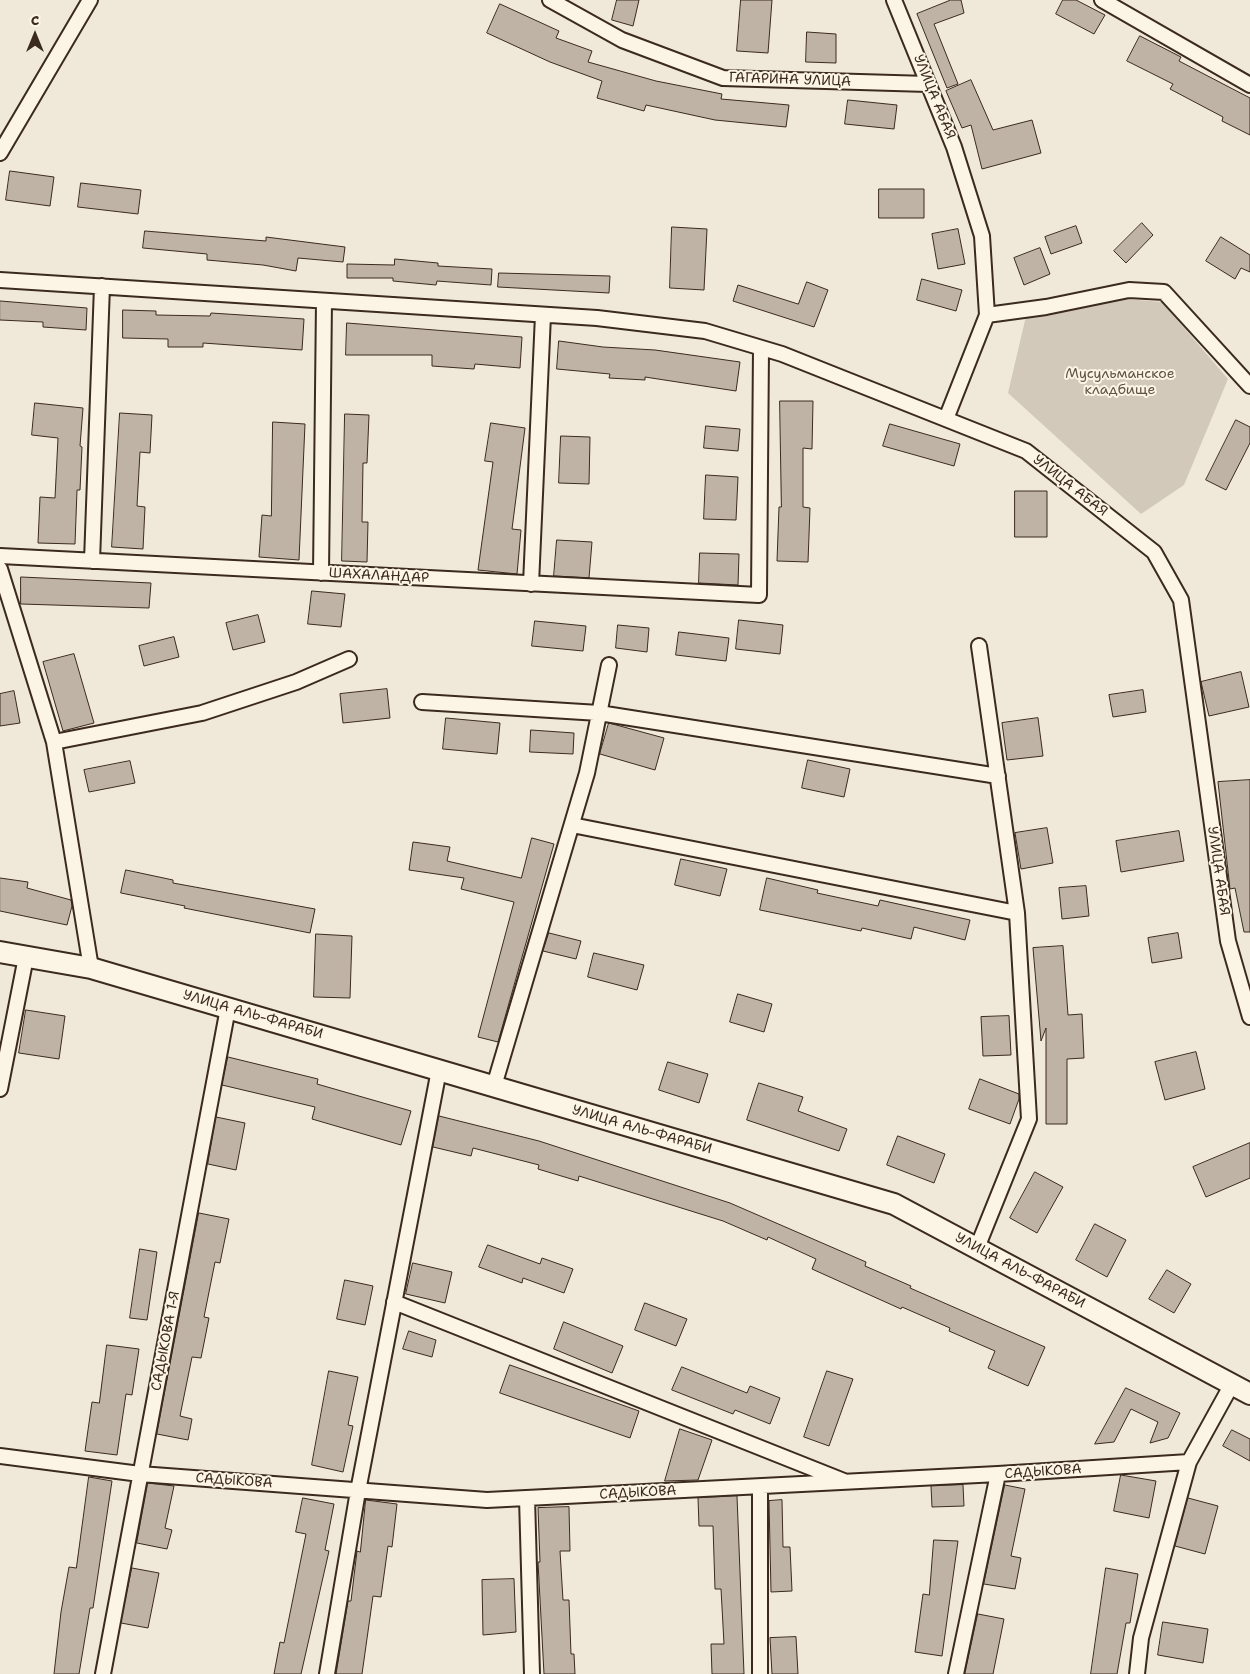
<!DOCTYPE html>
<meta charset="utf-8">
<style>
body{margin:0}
#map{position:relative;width:1250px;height:1674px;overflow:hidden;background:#f0e9d9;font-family:"Shantell Sans",sans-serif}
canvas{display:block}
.north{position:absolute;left:10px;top:10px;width:50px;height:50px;-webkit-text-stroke:4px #fcf5e5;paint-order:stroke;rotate:0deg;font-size:14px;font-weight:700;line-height:20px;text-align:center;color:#3b2a1e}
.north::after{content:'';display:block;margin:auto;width:18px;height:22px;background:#3b2a1e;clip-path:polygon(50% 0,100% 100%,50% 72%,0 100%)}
</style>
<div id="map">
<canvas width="1250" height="1674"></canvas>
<div class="north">С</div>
</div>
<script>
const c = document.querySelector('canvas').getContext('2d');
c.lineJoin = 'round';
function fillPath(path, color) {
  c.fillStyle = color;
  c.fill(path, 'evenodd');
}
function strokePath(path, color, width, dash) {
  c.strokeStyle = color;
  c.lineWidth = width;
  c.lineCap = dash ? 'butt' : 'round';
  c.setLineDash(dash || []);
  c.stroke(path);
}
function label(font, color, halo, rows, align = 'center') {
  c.font = font + ' "Shantell Sans",sans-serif';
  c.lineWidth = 4;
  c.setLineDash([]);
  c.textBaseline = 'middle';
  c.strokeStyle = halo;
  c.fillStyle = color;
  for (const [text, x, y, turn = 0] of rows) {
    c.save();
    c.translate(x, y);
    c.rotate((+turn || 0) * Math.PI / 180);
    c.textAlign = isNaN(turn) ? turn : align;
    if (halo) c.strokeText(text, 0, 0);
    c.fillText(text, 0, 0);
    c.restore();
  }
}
fillPath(new Path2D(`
 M1076,295L1162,302L1228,379L1184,485L1141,514L1008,393L1026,316Z`), '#d2c9ba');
const building = new Path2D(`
 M617,0H639L633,26L612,20Z
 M741,0H772L768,53L737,51Z
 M951,0H961L964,13L934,24L958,84L947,88L917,14Z
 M1063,0H1076L1105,15L1094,34L1056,14Z
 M500,4L559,31L556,38L592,51L588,62L656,81L722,94L721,99L789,105L786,127L715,120L646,105L644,111L597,98L602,81L550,62L487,33Z
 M807,32L836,34V63L806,62Z
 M1140,36L1181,57L1179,61L1250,98V135L1222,121L1223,117L1170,89L1173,84L1127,61Z
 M971,80L993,130L1032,120L1041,153L982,169L971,125L962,128L946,91Z
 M848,100L897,105L894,129L845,124Z
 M10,171L54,177L50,206L6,200Z
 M81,183L141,190L138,214L78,207Z
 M879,189H924V218H879Z
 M1142,223L1153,235L1126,263L1114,251Z
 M1076,226L1082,243L1051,254L1045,237Z
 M672,227L707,229L704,290L670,288Z
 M958,229L965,264L938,269L932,234Z
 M145,231L266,241V237L345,247L343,262L298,258L296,271L263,265L207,260V254L143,248Z
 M1221,237L1250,255V272L1241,268L1235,279L1206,261Z
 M1040,248L1050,274L1024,285L1014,258Z
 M395,259L438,263V266L492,269L491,285L437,281L436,285L393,281V278H347V264L394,265Z
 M499,273L610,276L609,293L498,287Z
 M922,279L962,290L956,311L917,300Z
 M807,282L828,290L814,327L733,301L738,285L798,304Z
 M0,301L87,308L86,330L43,327V322L0,320Z
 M123,310L156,311V315L210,316L211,313L304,319L302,350L203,343V347H168V339L123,338Z
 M347,323L522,337L520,368L475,364L474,369L432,366V355H346Z
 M559,341L603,347L655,350L740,362L736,391L645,377V380L609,378L610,374L557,369Z
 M780,401H813L812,449L803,448V507L810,508L808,562L777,561L779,507H781Z
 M35,403L83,408L80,446L82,447L80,490H77L75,544L38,543L40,497L55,498L58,438L32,435Z
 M120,413L152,415L150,453L140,452L137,506L145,507L143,549L112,547Z
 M345,414L369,415L367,463H363L362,522H368L367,562L342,561Z
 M1236,420L1250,427V443L1226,490L1206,480Z
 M273,422L305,424L299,560L259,557L262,515L271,516Z
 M491,423L525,428L512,529L521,530L517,574L478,570L493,462L485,461Z
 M890,424L960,444L954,466L883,446Z
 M706,426L740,429L738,451L704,448Z
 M561,436L590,437L589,484L559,483Z
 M706,475L738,477L736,520L704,519Z
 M1015,491H1047V537H1015Z
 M557,540L592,542L589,578L554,576Z
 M700,553L739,554L738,585L699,583Z
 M21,577L151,583L149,608L21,604Z
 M312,591L345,594L341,627L308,624Z
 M258,615L265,642L233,650L226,623Z
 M739,620L783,625L780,654L736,649Z
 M535,621L586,626L583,651L532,646Z
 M618,625L649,628L647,652L616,648Z
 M679,632L729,638L726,661L676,655Z
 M174,637L179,657L144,666L139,646Z
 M74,654L94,723L63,731L43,662Z
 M1241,672L1249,707L1209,716L1201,682Z
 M387,689L390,718L343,723L340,694Z
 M1143,690L1146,712L1113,717L1109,695Z
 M14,691L20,723L0,726V694Z
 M446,718L500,723L497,754L443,749Z
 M1038,718L1043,756L1007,760L1002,723Z
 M609,723L664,738L655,770L600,754Z
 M531,730L574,733L573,754L530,752Z
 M808,760L850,769L844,797L802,788Z
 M130,761L135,783L89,792L84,770Z
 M1250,780V932H1244L1235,888L1230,889L1218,782Z
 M1047,828L1053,863L1021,869L1015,833Z
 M1179,831L1184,861L1121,872L1116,841Z
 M532,838L554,844L498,1042L478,1037L514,902L461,889L464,878L409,870L413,842L450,847L447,861L521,878Z
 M681,859L727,869L720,896L675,885Z
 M126,870L173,880V883L315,909L310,933L184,908L185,906L121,893Z
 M0,878L28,882L27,888L71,900L72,906L67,925L0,911Z
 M767,878L818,890L817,893L878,906L880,900L970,920L965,940L914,927L911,939L862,928L861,931L760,910Z
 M1086,886L1089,916L1062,919L1059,888Z
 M549,933L581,941L576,959L543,951Z
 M1178,933L1182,958L1152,963L1148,938Z
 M316,934L352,936L350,998L314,997Z
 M1063,946L1068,1015L1082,1014L1084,1058L1067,1059V1124H1046V1028L1041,1041L1033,948Z
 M594,953L644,965L637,990L588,977Z
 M738,994L772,1004L764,1032L730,1022Z
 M26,1010L65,1016L59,1059L19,1053Z
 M1009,1016L1011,1055L983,1056L981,1017Z
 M1196,1052L1205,1089L1165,1100L1155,1062Z
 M228,1057L318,1079L317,1084L411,1111L401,1145L312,1119L315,1107L222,1085Z
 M668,1062L708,1074L699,1103L659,1090Z
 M980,1079L1019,1094V1099L1010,1124L969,1109Z
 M759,1083L803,1097L798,1111L847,1129L839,1151L747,1120Z
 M439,1116L539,1141L730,1203L866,1262L865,1266L911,1286L910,1288L1045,1347L1028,1386L988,1368L995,1351L949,1331L950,1328L902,1307L901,1309L812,1269L816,1259L768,1237L767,1240L723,1221L579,1176L578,1181L538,1169L539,1165L473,1148L471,1156L433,1147Z
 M216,1117L245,1123L236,1170L208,1164Z
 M898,1136L945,1154L934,1183L887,1165Z
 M1250,1143V1178L1206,1197L1193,1167Z
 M1035,1172L1063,1187L1037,1233L1010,1218Z
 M199,1213L229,1219L220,1263L215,1262L204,1317L209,1318L201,1358L192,1357L180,1416L192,1419L188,1440L157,1434Z
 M1095,1224L1126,1240L1107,1277L1076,1260Z
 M488,1245L540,1264L542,1258L573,1269L564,1293L523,1278L522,1283L479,1267Z
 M140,1249L157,1252L147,1320L130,1318Z
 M413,1263L452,1272L445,1303L406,1294Z
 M1167,1270L1191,1284L1174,1313L1149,1299Z
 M345,1280L373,1286L365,1325L337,1319Z
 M645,1303L687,1319L676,1346L635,1330Z
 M564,1322L623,1346L612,1373L554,1349Z
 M409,1331L436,1340L432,1357L403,1349Z
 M107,1345L139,1349L132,1395L126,1394L117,1455L85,1451L92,1402L99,1403Z
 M510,1365L639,1411L630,1438L500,1393Z
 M682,1367L747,1393L750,1386L780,1398L770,1424L735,1410L733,1414L672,1390Z
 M329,1371L358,1377L348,1425L353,1426L343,1472L312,1465Z
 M827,1371L853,1379L829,1446L804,1437Z
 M1126,1388L1180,1413L1168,1438L1150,1443L1158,1422L1131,1409L1114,1442L1095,1444Z
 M680,1429L712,1440L698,1480L665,1481Z
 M1232,1430L1250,1439V1461L1223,1446Z
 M1121,1475L1156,1481L1149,1518L1114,1511Z
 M89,1477L112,1481L93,1608H90L79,1674H54L61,1612L69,1567L76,1568Z
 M148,1483L174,1486L165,1528L172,1530L167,1549L137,1543Z
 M963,1485L964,1506L932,1507L931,1486Z
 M1005,1485L1025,1489L1011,1556L1021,1558L1015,1589L984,1584Z
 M737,1496L744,1674H712L711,1644H724L721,1589H715L713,1526H699L698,1498Z
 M303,1498L334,1504L325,1550L329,1551L301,1674H274L280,1642L284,1643L306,1534L296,1532Z
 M1188,1498L1218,1506L1205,1554L1175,1546Z
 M366,1500L397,1504L392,1547L388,1546L381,1597L373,1596L362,1674H336L348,1601H351L357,1551L360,1552Z
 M782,1500L783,1547H790L792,1591L771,1592L769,1501Z
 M569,1507L570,1551H560L563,1600H569L571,1654H574L575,1674H544L538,1562H540L538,1508Z
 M934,1540L958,1541L942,1656L915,1652L923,1594L929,1595Z
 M132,1568L159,1573L148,1628L121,1623Z
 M1106,1568L1138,1574L1130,1623H1126L1117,1674H1091Z
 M514,1579L516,1632L483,1635L482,1580Z
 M978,1614L1004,1619L993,1674H965Z
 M1163,1622L1208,1629L1203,1663L1158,1655Z
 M796,1637L798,1674H772L770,1638Z`);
fillPath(building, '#beb3a4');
strokePath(building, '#3b2a1e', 1);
const street = new Path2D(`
 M550,0L622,40L723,78L928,84
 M894,0L954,147L982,236L987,315L946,419
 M1102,0L1250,85
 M0,153L90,0
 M0,280L597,318L705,331L782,354L1026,451L1154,552L1181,600L1228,941L1250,1017
 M987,315L1046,307L1129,290L1164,292L1250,386
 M0,556L759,595L761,348
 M92,561L102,286
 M0,569L54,742L91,968
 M321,573L324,301
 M531,584L543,315
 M422,702L599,713L998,776
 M54,742L202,713L296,682L349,659
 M572,825L1017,913
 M494,1086L587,773L609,665
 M0,1089L26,957
 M977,1248L1029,1119L1017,913L979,646
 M394,1302L844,1481
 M0,1456L140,1474L487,1500L998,1474L1189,1462L1232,1384
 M527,1498L532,1674
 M103,1674L228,1008
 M327,1674L358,1491L439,1070
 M760,1674V1487
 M956,1674L998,1474
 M1137,1674L1141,1638L1189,1462`);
const secondary = new Path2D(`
 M0,952L91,968L894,1204L1250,1394`);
strokePath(street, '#3b2a1e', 18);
strokePath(secondary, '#3b2a1e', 24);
strokePath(street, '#fcf5e5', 14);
strokePath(secondary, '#fcf5e5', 20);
label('14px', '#3b2a1e', '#fcf5e5', [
 ["ГАГАРИНА УЛИЦА",790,80,2],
 ["УЛИЦА АБАЯ",934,97,68],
 ["УЛИЦА АБАЯ",1070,486,38],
 ["ШАХАЛАНДАР",379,576,3],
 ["УЛИЦА АБАЯ",1218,871,82],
 ["УЛИЦА АЛЬ-ФАРАБИ",253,1015,16],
 ["УЛИЦА АЛЬ-ФАРАБИ",642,1130,16],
 ["УЛИЦА АЛЬ-ФАРАБИ",1020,1271,28],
 ["САДЫКОВА 1-Я",166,1341,-79],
 ["САДЫКОВА",1043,1472,-4],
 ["САДЫКОВА",234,1481,4],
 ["САДЫКОВА",638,1493,-3]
]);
label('14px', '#615245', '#fcf5e5', [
 ["Мусульманское",1120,374],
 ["кладбище",1120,390]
]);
</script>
